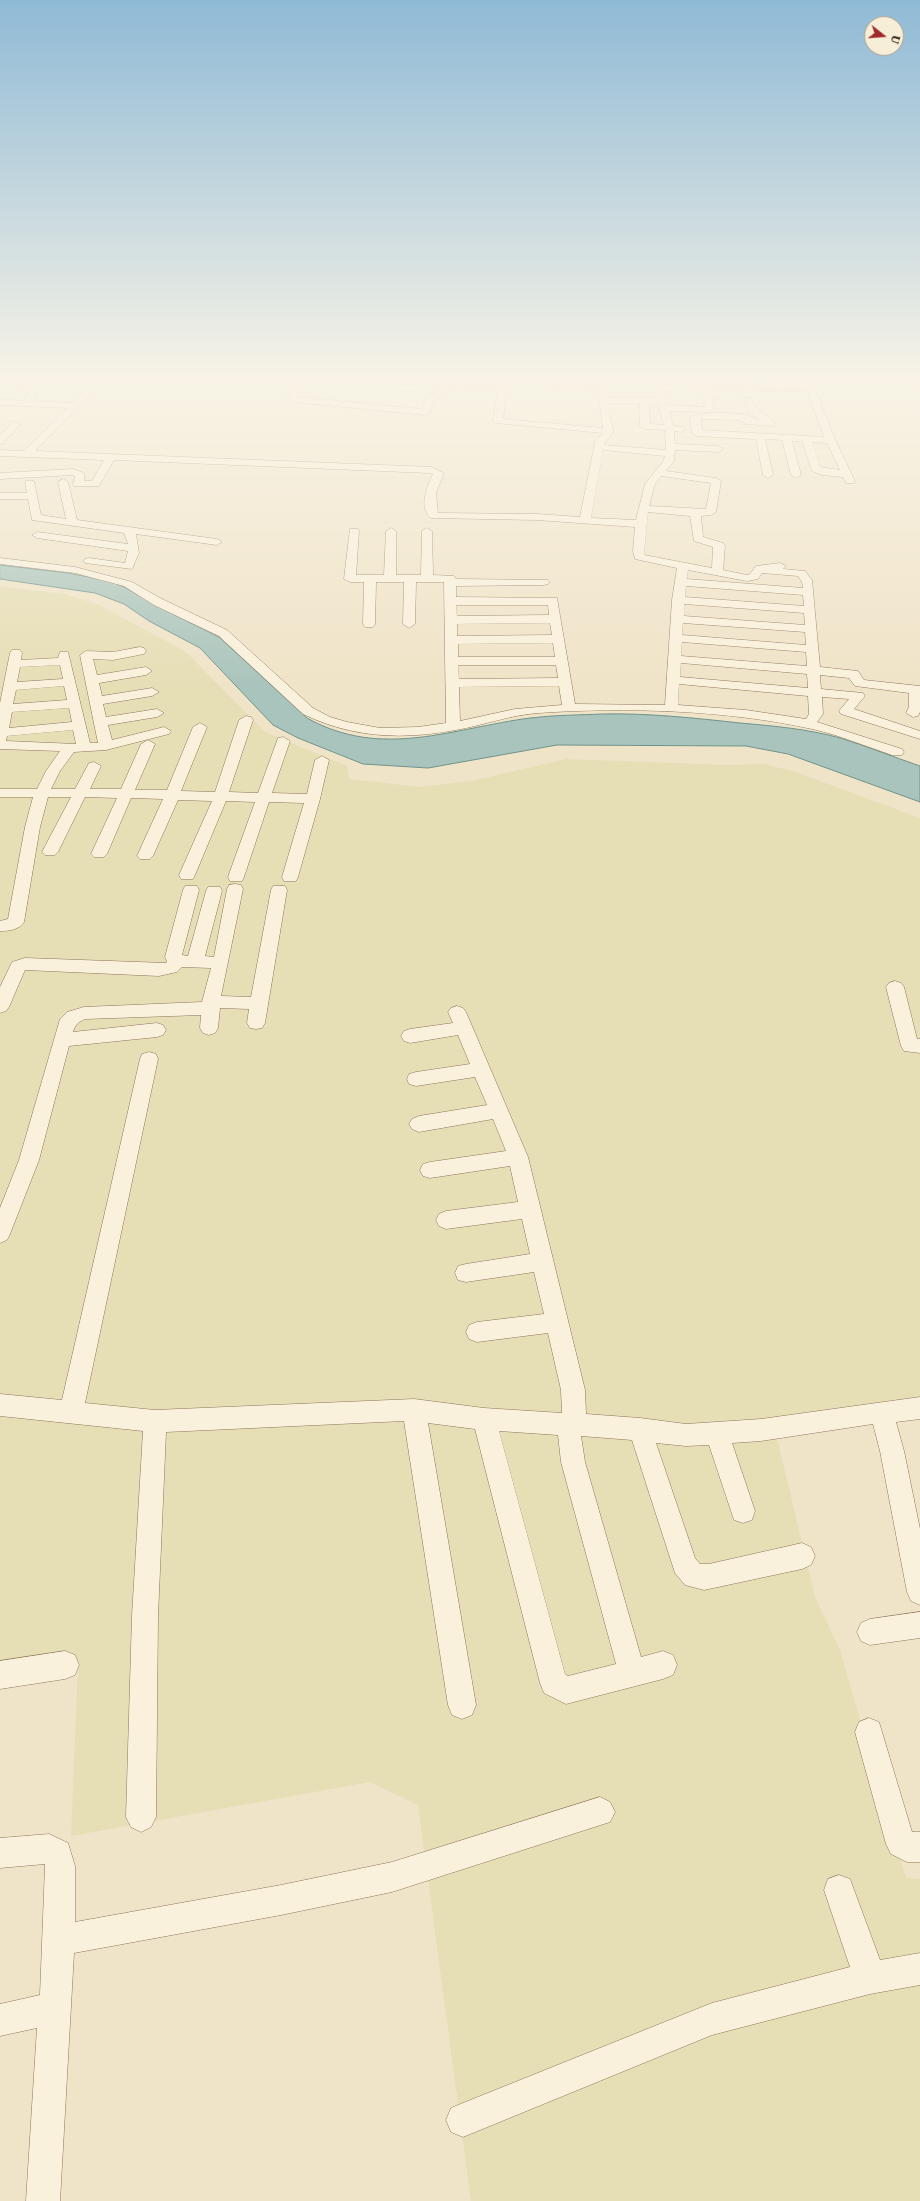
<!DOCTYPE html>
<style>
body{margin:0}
#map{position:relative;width:920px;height:2201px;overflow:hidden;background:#f0e4c8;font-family:"Roboto Serif",serif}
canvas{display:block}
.north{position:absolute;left:864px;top:16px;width:40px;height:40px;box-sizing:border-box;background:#f7eed8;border:1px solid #ada18e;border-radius:50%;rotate:107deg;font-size:11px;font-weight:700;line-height:16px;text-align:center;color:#3d2e20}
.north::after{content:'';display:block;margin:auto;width:14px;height:18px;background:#9e2a2b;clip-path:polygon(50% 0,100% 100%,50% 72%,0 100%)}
</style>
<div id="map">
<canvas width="920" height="2201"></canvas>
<div class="north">U</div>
</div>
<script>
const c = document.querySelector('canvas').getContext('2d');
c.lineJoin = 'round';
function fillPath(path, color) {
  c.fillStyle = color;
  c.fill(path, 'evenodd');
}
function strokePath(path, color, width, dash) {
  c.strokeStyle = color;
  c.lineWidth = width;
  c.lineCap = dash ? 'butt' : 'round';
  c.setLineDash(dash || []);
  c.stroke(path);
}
fillPath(new Path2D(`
 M0,586L65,594L97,604L185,651L265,732L347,766L349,779L420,787L472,781L566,759L726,765L764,764L796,772L920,818V1404L773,1421L815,1597L840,1650L906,1878L920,1879V2201H471L418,1805L370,1782L71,1836L78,1667L0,1681Z`), '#e6deb5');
const water = new Path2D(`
 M0,565L68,573L109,581L122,586L169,612L219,637L307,718C382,760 453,728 530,718C554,715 579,715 603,714C649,713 694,718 740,723C774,726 808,729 840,738C867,746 893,757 920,766V802L788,754L746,746L557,745L428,768L363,764L298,738L273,725L200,648L149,621L124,604L95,593L0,579Z`);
fillPath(water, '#a9c4bc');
strokePath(water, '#6f938a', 1);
const minor = new Path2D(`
 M99,379H107L35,451L431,467L444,473L436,493L438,513L537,514L580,517L595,442L603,433L495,423L493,421L498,388L449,386L446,394L435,399L430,412L425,415L294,402L287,396L296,379H304L297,397L422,409L428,395L439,391L440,386L400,384L391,379L501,383L509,379L596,382V379H604L607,397L657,398L653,379L805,384L803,379H811L834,437L855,481L854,483H846L843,477L822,475L812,471L802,441H792L801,475L796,478L791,475L782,440L765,439L773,475L768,478L763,475L756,439L697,436L692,433L690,418C697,411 732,413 742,414C748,415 752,419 760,420L751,414L743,400L747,397L750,398L758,410L774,422V426L746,424L739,420L701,419L702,430L824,437L807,390L708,386L715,407L710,412L669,411L673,426L684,427L686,429L681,432L674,431L675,444L718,446L723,449L718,452L675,450L674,461L666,471L716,478L721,481L716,512L711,515L701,516L703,537L723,543L725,545L723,570L747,575L750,574L756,566L780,563L786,566L783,569L805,571L812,580L820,667L858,671L864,680L920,686V712L918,716L913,717L906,713L909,707V693L855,686L849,678L820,675L821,689L863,693L865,696L854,709L920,731V739L841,714L839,711L849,699L822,697L823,714L817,722L902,749L904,752L902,755H892C866,746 839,735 812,729C727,710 625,707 539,713C510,715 484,725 456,730C403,740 352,738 303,714L219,636L154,605L124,586L75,573L0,564V558L75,567L132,582L162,599L227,630L313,708L330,717L347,722L380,728L418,727L446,723L444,582H416L415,624L409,628L403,624L404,582H376L375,624L373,627H365L363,624L364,582H350L344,579L350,529H358L359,531L356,575H384L386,531L391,528L396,531V575H421L422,531L427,528L432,531L433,575L454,576L456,579L548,580L550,582L548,584L544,585L456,586V597L557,598L575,704L665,705L672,600L677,568L635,559L633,551L635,527L537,520L431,518C418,509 427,486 433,474L430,473L114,460L99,486H74L73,484L75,476L72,475L0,479V473L73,469L84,473V481H92L104,460L0,456V450L24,451L68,408L0,405V399L24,401L29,392L20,391V387L38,388L39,390L33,401L73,403ZM662,384L699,386L705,407L668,405ZM511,385L597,387L603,428L503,419L507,387ZM608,403H640V426L645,429L665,430L666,450L604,445L613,431ZM658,403L664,425L650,424L649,404ZM812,442L827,443L840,470L820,467ZM603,450L665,456L662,463L645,484L636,520L591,518ZM661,476L711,483L706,509L649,506L655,484ZM648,512L690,516L694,541L713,547L712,568L644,555ZM688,570L747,581L758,579L762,573L798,576L802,582L803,588L687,579ZM686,586L803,595L804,606L685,597ZM684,604L804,613L805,625L684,616ZM456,605H548L549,615L457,616ZM550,623L552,635L457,636V624ZM683,623L805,632L806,645L682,635ZM682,642L806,652L807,666L681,656ZM553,643L555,657H458V644ZM681,663L807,674L808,688L680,677ZM458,665H556L558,678L459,679ZM679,684L808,696L809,714L806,719L746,710L678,705ZM559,686L562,705L515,709L460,721L459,687Z
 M15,422L20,425L3,443L0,444V435L12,423Z
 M63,479L68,482L77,520L217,539L222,542L217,545L136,534L139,553L132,569L85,563L83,561L85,559L89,558L125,563L128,551L37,538L32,535L37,532L128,544L124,533L32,520L28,499H0V493H27L25,483L26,481H34L41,515L66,519L58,482Z
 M140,647L144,648L146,651L144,654L113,660L93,659L97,675L146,667L152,671L146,675L99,683L102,696L152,688L159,692L152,696L103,704L106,717L157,709L164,713L157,717L108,725L112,740L164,727L171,731L169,734L106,750L74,752L60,771L51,789H75L89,763L94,762L101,766L90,789H121L141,744L148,740L155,744L135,790H167L193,727L200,723L207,727L181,791L215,792L239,720L246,716L251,717L253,720L229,792L258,793L278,738L283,737L290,741L272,793L307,794L315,760L322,756L329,760L320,799L298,877L296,881H284L282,877L304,803L269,802L244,877L242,881H230L228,877L255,802L226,801L195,875L193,879H181L179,875L212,801L178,800L153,856L150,859H140L137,856L163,799L131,798L107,854L104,857H94L91,854L117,798L85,797L58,852L55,855H45L42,852L71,797H48L40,827L24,922C19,930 9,931 0,931V921L8,919L25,827L33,797H0V789H37L46,771L60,751L0,749V703L10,653L12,650H20L22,653L21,660L58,658L60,652H68L90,743H98L80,655L86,651L113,652ZM60,665L63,679L17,682L20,667ZM64,686L67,700L13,704L16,690ZM69,708L72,722L9,728L12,712ZM73,730L76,744L6,741L7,736Z
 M235,884L241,885L243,889L221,996L251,997L271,890L273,886H285L287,890L265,1023L262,1028L256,1029L250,1028L247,1023L249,1009L220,1008L218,1028L215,1033L209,1035L203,1033L200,1028L201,1015L85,1019C78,1022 75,1025 73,1032L157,1023L163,1025L166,1030L163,1035L157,1037L69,1046L39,1160L10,1234L7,1240L0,1243V1208L19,1160L60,1019L67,1012L84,1007L202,1002L211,968L182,967L177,972L159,976L25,970L9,1007L6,1011L0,1013V987L12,962L25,958L166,963L167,961L165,957L183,890L185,886H197L199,890L182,955L188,956L206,891L208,887H220L222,891L205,956L214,957L227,889L229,885Z
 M895,981L901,983L904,987L917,1039H920V1053L904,1051L901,1046L886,987L889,983Z
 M457,1006L463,1008L466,1012L528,1157L585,1390L586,1414L640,1418L686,1424L761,1419L920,1397V1419L896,1422L904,1451L920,1529V1605L911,1601L907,1592L880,1451L873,1424L761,1441L732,1443L755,1511L752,1520L743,1523L734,1520L709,1445L686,1446L656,1443L695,1558L700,1564H709L802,1543L811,1547L815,1556L811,1565L802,1569L704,1590L685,1585L675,1573L632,1440L581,1436L585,1462L641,1657L663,1651L673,1655L677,1665L673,1675L663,1679L566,1704L544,1693L540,1683L475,1429L428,1423L476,1705L472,1715L462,1719L452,1715L448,1705L404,1421L166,1432L158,1616L156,1817L151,1827L141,1832L131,1827L126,1817L132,1616L143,1431L0,1416V1394L62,1400L140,1059L142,1054L149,1052L156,1054L158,1059L85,1403L155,1410L414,1399L484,1408L562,1413L561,1390L548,1333L477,1342L469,1339L466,1332L469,1325L477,1322L544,1314L534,1272L466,1282L458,1280L455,1273L458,1266L466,1264L530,1254L522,1219L446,1229L439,1226L436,1220L439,1214L446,1211L518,1202L510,1166L430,1178L423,1176L420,1170L423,1164L430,1162L506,1151L493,1119L419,1132L412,1129L409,1124L412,1119L419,1116L487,1105L475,1077L416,1086L409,1084L407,1079L409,1074L416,1072L470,1064L458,1035L410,1043L404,1041L401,1036L404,1031L410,1029L453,1023L448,1012L451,1008ZM499,1431L558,1435L561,1462L616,1664L568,1676L565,1674Z
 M920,1612V1638L870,1645L861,1641L857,1632L861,1623L870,1619Z
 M65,1651L75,1655L79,1665L75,1675L65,1679L0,1689V1661Z
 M869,1718L879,1722L912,1832H920V1862H907L891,1854L886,1844L855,1732L859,1722Z
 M600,1797L610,1802L615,1812L610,1822L392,1892L281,1915L74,1953L60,2201H26L37,2028L0,2036V2004L40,1995L45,1866V1864L0,1868V1838L49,1834L68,1843L75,1866V1922L281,1885L392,1862Z
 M839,1875L850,1879L880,1960L920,1953V1985L870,1994L712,2035L463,2137L451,2132L446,2120L451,2108L463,2103L712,2003L850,1967L824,1890L828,1879Z`);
strokePath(minor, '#8d765c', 1);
fillPath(minor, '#faf1dc');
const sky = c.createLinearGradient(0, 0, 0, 687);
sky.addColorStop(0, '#8fbad6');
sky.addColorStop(0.55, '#f8f3e6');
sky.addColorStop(1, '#f8f3e600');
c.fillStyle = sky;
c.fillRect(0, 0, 920, 687);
</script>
